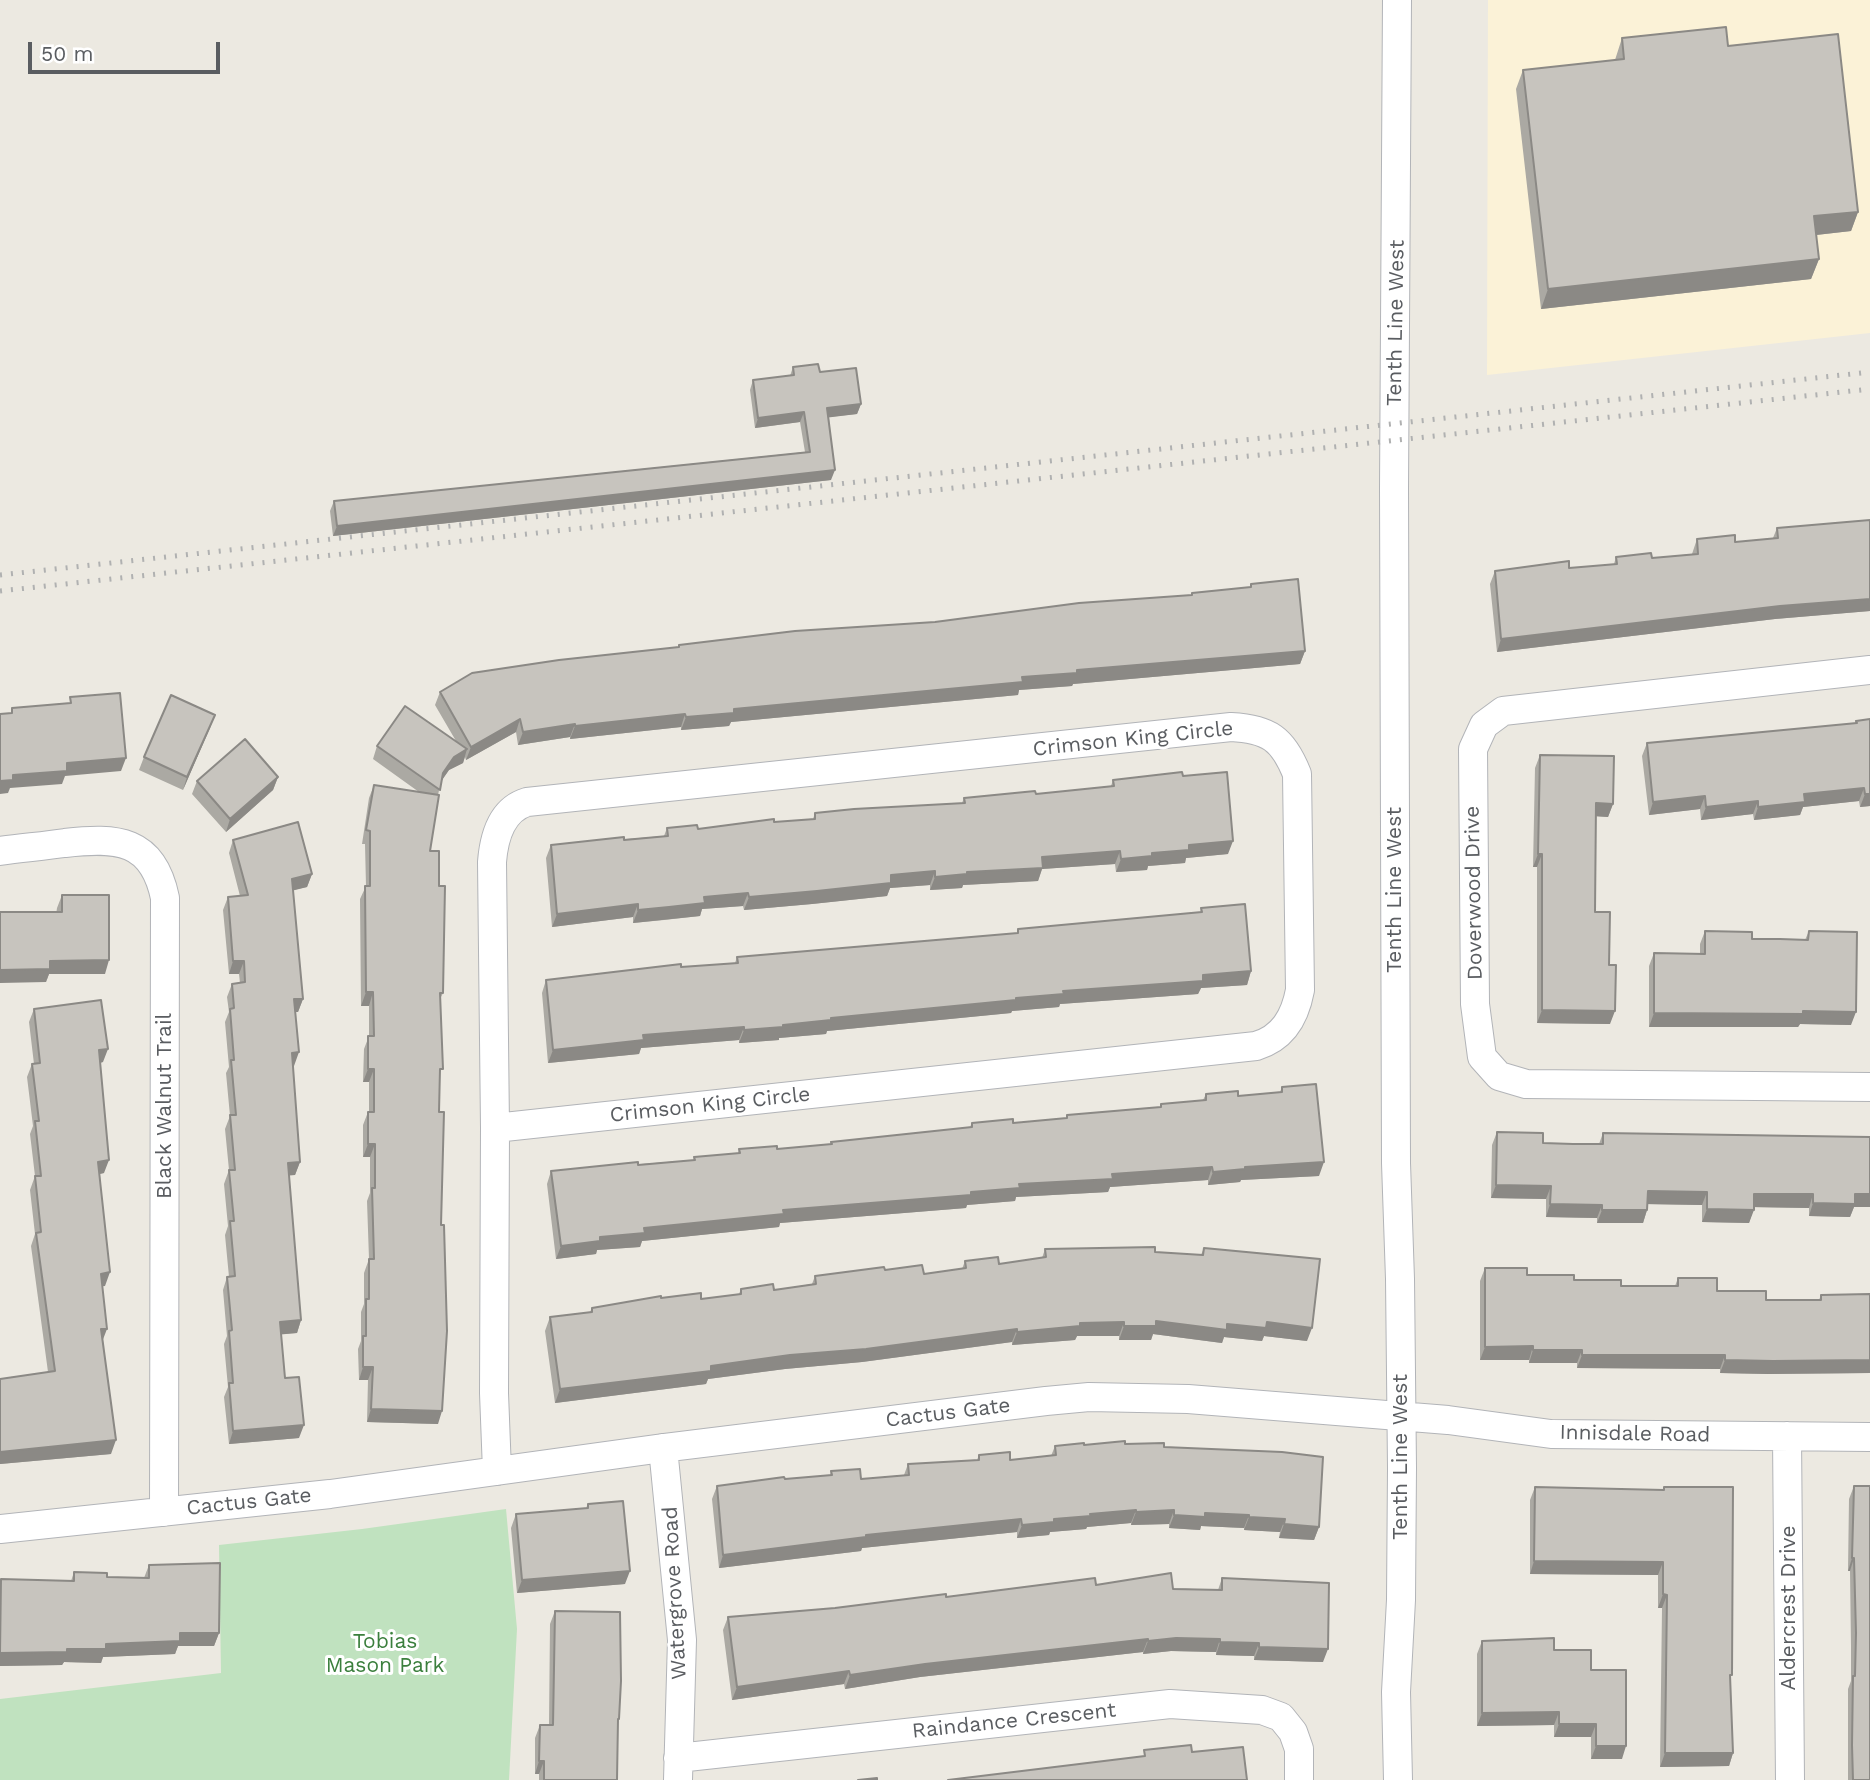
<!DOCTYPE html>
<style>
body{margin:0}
#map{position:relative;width:1870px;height:1780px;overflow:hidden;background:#ece9e1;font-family:"Work Sans",sans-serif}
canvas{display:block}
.scale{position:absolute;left:28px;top:42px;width:192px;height:32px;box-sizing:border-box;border:4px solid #5a5d61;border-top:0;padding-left:9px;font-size:21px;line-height:24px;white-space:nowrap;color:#5a5d61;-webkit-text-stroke:5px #fff;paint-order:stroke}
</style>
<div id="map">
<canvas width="1870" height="1780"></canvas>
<div class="scale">50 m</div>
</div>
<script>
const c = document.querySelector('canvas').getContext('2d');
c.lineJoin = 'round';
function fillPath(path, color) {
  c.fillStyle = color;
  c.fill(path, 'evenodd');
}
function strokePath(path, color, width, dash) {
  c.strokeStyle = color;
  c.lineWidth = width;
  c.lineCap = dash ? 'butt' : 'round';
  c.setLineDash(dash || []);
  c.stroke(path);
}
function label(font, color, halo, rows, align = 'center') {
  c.font = font + ' "Work Sans",sans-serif';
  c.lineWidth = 6;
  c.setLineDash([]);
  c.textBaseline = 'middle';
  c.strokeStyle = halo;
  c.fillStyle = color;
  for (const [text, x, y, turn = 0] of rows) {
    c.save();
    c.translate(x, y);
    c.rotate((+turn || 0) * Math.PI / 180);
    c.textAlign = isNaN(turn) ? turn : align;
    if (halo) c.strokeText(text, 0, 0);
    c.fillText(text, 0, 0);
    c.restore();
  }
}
fillPath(new Path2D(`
 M1488,0H1870V333L1487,375Z`), '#fbf2d7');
fillPath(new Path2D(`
 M506,1509L517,1629L509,1780H0V1699L221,1673L219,1545L362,1529Z`), '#c0e2bf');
const minor = new Path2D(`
 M1397,0L1394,488L1396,1163L1400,1279L1402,1468L1401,1600L1396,1692L1398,1780
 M1870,670L1503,711L1484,725L1473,749L1475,1004L1482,1057L1499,1076L1526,1084L1870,1087
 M0,851C22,848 44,846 65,843C117,837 153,839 165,898L164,1512
 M495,1128L1256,1046C1283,1038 1295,1017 1300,990L1297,774C1283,739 1269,729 1231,727L527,802C501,810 494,837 492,862L495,1128L494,1393L497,1471
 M1787,1436L1790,1780
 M663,1448L682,1640L678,1780
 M0,1529L330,1494L663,1448L1046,1401L1089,1397L1188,1399L1448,1420L1551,1434L1870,1437
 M678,1758L1170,1704L1262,1710L1281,1717L1293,1732L1299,1749V1780`);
strokePath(minor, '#b2b4b8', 30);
strokePath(minor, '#fff', 28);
strokePath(new Path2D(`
 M0,575L1870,372
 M0,591L1870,389`), '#b0b1b1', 5, [2, 9]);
fillPath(new Path2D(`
 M1622,38L1728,46L1858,212L1851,231L1816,235L1819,259L1811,279L1541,309L1516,89L1523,70L1615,60Z
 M793,367L820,372L861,404L857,414L829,417L831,480L333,536L330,511L334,501L805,452L800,422L755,428L750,390L753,380L790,376Z
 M1870,520V611L1775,619L1497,652L1490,584L1495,571L1569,568L1614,564L1616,557L1652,558L1692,554L1697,539L1735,542L1773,538L1777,528Z
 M1251,584L1305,651L1300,664L1073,684L1072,686L1019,690L1018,695L731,722L729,726L681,730V727L570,739V737L518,745L516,732L466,760L465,757L463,763L449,770L441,781L438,795L430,851L439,886L443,993L440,999L439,1112L441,1225L438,1424L367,1422L368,1380H359L358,1349L361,1341V1312L364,1304V1273L369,1259L367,1201L370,1193V1157H363V1125L368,1112H369V1082H363L364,1049L369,1036V1006H361L360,899L366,886L365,844H362L369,798L374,785L419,792L373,759L377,746L456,741L435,705L440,692L678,648L679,645L935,622L1191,595L1192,593L1249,588Z
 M215,715L183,790L139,770L144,757Z
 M1870,719V806L1860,807L1859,801L1803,807L1800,815L1754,820L1753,814L1701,820L1700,809L1649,815L1642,756L1647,743L1855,723L1856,721Z
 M1540,755L1613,804L1608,817L1596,816L1595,912L1609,965L1610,1024L1537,1023V867H1533L1535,768Z
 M1183,776L1228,854L1186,858L1185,863L1148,866L1147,870L1116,872L1115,864L1042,869L1038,881L963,885L962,888L930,890V885L890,888L887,896L812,904L744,910L743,906L702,909L700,916L664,920L633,923V917L552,927L546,858L551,845L664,836L667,828L698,829L813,819L815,813L962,803L964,798L1036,794L1111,786L1113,780Z
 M278,777L273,790L226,832L192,794L197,781Z
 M233,840L312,874L307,887L293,890L303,999L298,1012H295L293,1066L300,1162L295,1175H289L301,1320L297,1333L281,1334L285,1378L299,1438L229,1444L224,1397L228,1387L224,1344L227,1336L223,1290L227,1277H229L225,1235L228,1226L224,1184L229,1170L225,1129L230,1116L226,1073L229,1067L225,1022L229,1012L227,997L232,984L240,983L239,974H229L223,910L228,897L240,896L229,853Z
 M62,895L105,974H49L46,982L57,908Z
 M1201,908L1251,971L1247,985L1201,988L1198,994L1060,1004L1059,1007L1012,1011L1011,1013L827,1031L826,1034L779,1038V1040L739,1043V1040L641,1048L639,1054L548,1063L542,993L546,980L735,963L737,957L1017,933L1018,929L1200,913Z
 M1705,931L1752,939L1805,940L1809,931L1851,1025L1800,1024L1798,1027H1649V966L1654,953L1700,954V944Z
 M34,1009L103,1062L100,1063L104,1173L100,1174L105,1286H102L103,1341L111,1454L0,1464V1379L48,1372L31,1246L35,1234L30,1190L35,1176L30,1134L33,1126L27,1077L32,1064H34L29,1022Z
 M1282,1087L1319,1176L1241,1180L1240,1182L1208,1185V1180L1110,1187L1108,1192L1016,1197L1015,1201L967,1205L966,1208L780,1223L779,1227L642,1241L640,1247L597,1250L596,1254L556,1259L547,1184L551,1171L693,1160L694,1157L738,1153L739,1149H777L830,1145L831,1142L970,1127L972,1123H1013L1066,1118L1067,1115L1160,1107L1161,1104L1203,1100L1206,1094L1238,1096L1280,1092Z
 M1497,1132L1543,1143L1599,1144L1603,1133L1870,1137V1207H1854L1850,1217L1809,1216V1208L1754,1207L1749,1223L1702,1222V1205L1647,1204V1210L1643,1223H1597V1218L1546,1217V1199L1491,1198L1492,1145Z
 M1204,1248L1307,1341L1264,1336L1262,1341L1224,1337L1222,1343L1153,1334L1151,1340H1119V1336H1077L1075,1340L1012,1345V1342L862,1362L785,1369L708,1379L706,1384L555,1403L545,1331L550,1317L590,1312L592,1308L661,1298L701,1299L739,1294L741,1289L774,1290L812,1284L815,1276L885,1270L924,1274L962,1269L965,1261L999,1264L1042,1258L1045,1249L1155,1252L1201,1255Z
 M1485,1268L1527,1275L1574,1280L1621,1286H1675L1678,1278L1717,1291L1766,1300H1819L1821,1295L1870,1294V1373L1768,1374L1720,1373V1369L1577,1368V1363H1529V1360H1480V1281Z
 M1125,1444L1164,1447L1319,1527L1314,1540L1279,1538L1280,1532L1244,1530V1528L1201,1526L1200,1530L1169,1528V1524L1131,1525V1523L1087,1527L1086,1529L1050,1532L1049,1535L1017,1538V1532L862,1548L861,1551L719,1568L712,1499L717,1486L830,1475L831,1471L861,1479L904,1475L908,1464L977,1460L979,1455L1010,1460L1051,1456L1055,1446Z
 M1854,1486L1870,1780H1848V1689L1851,1681V1646L1850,1571H1848L1849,1499Z
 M1535,1487L1663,1490L1664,1487L1730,1680L1733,1753L1729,1766L1660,1767L1662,1608H1658V1575L1530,1574V1500Z
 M588,1504L625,1584L517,1593L511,1528L516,1514L586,1508Z
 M149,1565L219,1633L214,1646H178L175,1654L103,1657L101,1663L64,1662L62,1665L0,1666L1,1579L71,1581L74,1572L107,1577L144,1578Z
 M1222,1578L1323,1662L1254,1660V1656L1216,1655V1652L1171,1651L1143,1654V1652L920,1677L845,1689L844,1684L732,1700L723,1630L728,1617L835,1608L946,1597L1096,1585L1218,1590Z
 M555,1611L618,1724L617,1780H539V1774H535V1738L540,1725H549L550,1624Z
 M1482,1641L1554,1650L1591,1670L1622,1759H1591V1737H1554V1725L1477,1726V1654Z`), '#aba9a3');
fillPath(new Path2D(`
 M1858,212L1851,231L1807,236L1814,216Z
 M1819,259L1811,279L1541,309L1548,289Z
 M861,404L857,414L824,418L827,408Z
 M804,412L800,422L755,428L758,418Z
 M835,470L831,480L333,536L337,526Z
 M1870,599V611L1775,619L1497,652L1501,639L1780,606Z
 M1305,651L1300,664L1073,684L1072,686L1019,690L1018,695L731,722L729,726L681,730L686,717L734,709L1077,670Z
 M685,714L681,727L570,739L575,726Z
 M215,715L210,728L183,790L187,777Z
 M520,719L516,732L466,760L471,747Z
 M575,724L570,737L518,745L523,732Z
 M467,749L463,763L449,770L438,786L443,773L454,757Z
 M126,758L121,771L65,776L62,784L10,788L8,793L0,794V781L13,775L67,763Z
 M278,777L273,790L226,832L230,819Z
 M1864,788L1859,801L1803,807L1800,815L1754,820L1758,807L1804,794Z
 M1865,794H1870V806L1860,807Z
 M1705,796L1700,809L1649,815L1653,802Z
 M1758,801L1753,814L1701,820L1706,807Z
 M1596,803L1613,804L1608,817L1591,816Z
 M1233,841L1228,854L1186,858L1185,863L1148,866L1147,870L1116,872L1121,859L1189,845Z
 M1120,851L1115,864L1042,869L1038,881L963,885L962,888L930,890L935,877L1042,857Z
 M1538,854H1542L1537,867H1533Z
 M935,871L930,885L890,888L887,896L812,904L744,910L749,897L891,875Z
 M312,874L307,887L287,892L292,879Z
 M748,893L743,906L702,909L700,916L633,923L638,910L704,897Z
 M638,904L633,917L552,927L557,914Z
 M109,960L105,974H49L46,982L0,983V970L50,961Z
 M233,961H244L239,974H229Z
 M1251,971L1247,985L1201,988L1198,994L1060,1004L1059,1007L1012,1011L1011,1013L827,1031L826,1034L779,1038V1040L739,1043L744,1030L831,1018L1016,998L1063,991L1203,975Z
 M366,992H373L369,1006H361Z
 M294,999H303L298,1012H289Z
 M1542,1010L1615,1011L1610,1024L1537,1023Z
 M1803,1011L1856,1012L1851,1025L1800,1024L1798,1027H1649L1654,1013Z
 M744,1027L739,1040L641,1048L639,1054L548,1063L553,1050L643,1035Z
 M108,1049L103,1062L94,1064L99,1050Z
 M299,1052L294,1066H288L292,1053Z
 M368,1069H374L369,1082H363Z
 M368,1144H375L370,1157H363Z
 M109,1160L104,1173L94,1175L98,1162Z
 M300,1162L295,1175L284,1176L288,1163Z
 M1324,1162L1319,1176L1241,1180L1240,1182L1208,1185L1213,1172L1245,1167Z
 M1212,1167L1208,1180L1110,1187L1108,1192L1016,1197L1015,1201L967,1205L966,1208L780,1223L779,1227L642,1241L640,1247L597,1250L596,1254L556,1259L561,1246L644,1228L783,1210L971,1192L1019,1184L1112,1174Z
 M1496,1185L1551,1186L1546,1199L1491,1198Z
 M1648,1191L1707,1192L1702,1205L1643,1204Z
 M1754,1194H1813L1809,1208L1749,1207Z
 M1855,1194H1870V1207H1854L1850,1217L1809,1216L1813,1203Z
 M1550,1204L1602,1205L1597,1218L1546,1217Z
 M1707,1209L1754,1210L1749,1223L1702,1222Z
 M1602,1210H1647L1643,1223H1597Z
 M110,1272L105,1286L96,1287L101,1274Z
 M301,1320L297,1333L275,1335L280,1322Z
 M1156,1321L1227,1324L1267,1322L1312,1328L1307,1341L1264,1336L1262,1341L1224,1337L1222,1343L1153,1334L1151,1340H1119L1124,1326Z
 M1124,1322L1119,1336H1077L1075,1340L1012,1345L1017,1332L1080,1323Z
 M101,1329H107L102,1342Z
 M1017,1329L1012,1342L862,1362L785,1369L708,1379L706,1384L555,1403L560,1389L711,1366L790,1355Z
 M1533,1346L1529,1360H1480L1485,1347Z
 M1533,1350H1582L1577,1363H1529Z
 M1582,1355H1725L1720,1369L1577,1368Z
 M1725,1360H1870V1373L1768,1374L1720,1373Z
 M363,1367H373L368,1380H359Z
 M371,1409L442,1411L438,1424L367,1422Z
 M304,1425L299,1438L229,1444L233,1431Z
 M116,1440L111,1454L0,1464V1452Z
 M1136,1510L1131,1523L1087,1527L1086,1529L1050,1532L1049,1535L1017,1538L1022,1525L1090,1514Z
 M1174,1510L1169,1524L1131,1525L1136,1512Z
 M1205,1513L1249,1515L1244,1528L1201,1526L1200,1530L1169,1528L1174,1515Z
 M1249,1517L1285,1519L1280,1532L1244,1530Z
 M1021,1519L1017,1532L862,1548L861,1551L719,1568L723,1555L866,1535Z
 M1284,1524L1319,1527L1314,1540L1279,1538Z
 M1852,1558H1854L1850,1571H1848Z
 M1534,1561L1663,1562L1658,1575L1530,1574Z
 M630,1571L625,1584L517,1593L522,1580Z
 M1663,1594L1667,1595L1662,1608H1658Z
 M180,1633H219L214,1646H178L175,1654L103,1657L101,1663L64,1662L62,1665L0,1666V1653L67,1649Z
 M1176,1638L1220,1639L1216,1652L1171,1651L1143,1654L1148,1641Z
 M1148,1639L1143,1652L920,1677L845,1689L850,1675L925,1664Z
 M1220,1642L1259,1643L1254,1656L1216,1655Z
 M1259,1647L1328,1649L1323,1662L1254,1660Z
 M849,1671L844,1684L732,1700L737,1687Z
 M1559,1712L1554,1725L1477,1726L1482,1713Z
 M1559,1724H1596L1591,1737H1554Z
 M1596,1746H1626L1622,1759H1591Z
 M1665,1753H1733L1729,1766L1660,1767Z
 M539,1761H544L539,1774H535Z`), '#8b8985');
const building = new Path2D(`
 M1726,27L1728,46L1838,34L1858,212L1814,216L1819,259L1548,289L1523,70L1624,59L1622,38Z
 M818,364L820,372L856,368L861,404L827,408L835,470L337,526L334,501L810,452L804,412L758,418L753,380L794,375L793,367Z
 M1870,520V599L1780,606L1501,639L1495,571L1569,561V568L1617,564L1616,557L1651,553L1652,558L1698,554L1697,539L1735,535V542L1778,538L1777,528Z
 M1298,579L1305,651L1077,670V673L1022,677L1023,682L734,709V713L686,717L685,714L575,726V724L523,732L520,719L471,747L440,692L472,673L559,660L679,647V645L795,631L935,622L1079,603L1192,595V593L1251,587V584Z
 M120,693L126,758L67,763V771L13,775V780L0,781V714L12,713V708L71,703L70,697Z
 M171,695L215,715L187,777L144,757Z
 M405,706L467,749L454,757L443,773L440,790L377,746Z
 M1870,719V794H1865L1864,788L1804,794L1805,802L1758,807V801L1706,807L1705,796L1653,802L1647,743L1857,723L1856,721Z
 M245,739L278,777L230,819L197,781Z
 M1540,755L1614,756L1613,804L1596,803L1595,912H1610L1609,965H1616L1615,1011L1542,1010V854H1538Z
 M1182,772L1183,776L1227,772L1233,841L1189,845V850L1152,853V856L1121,859L1120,851L1042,857L1043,868L967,872V874L935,877V871L891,875V883L817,891L749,897L748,893L704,897L705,903L669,907L638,910V904L557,914L551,845L624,837V840L668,836L667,828L697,825L698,829L774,819V822L815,819V813L854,809L965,803L964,798L1035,791L1036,794L1114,786L1113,780Z
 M374,785L439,795L430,851H439V886H445L443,993H440L443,1069H440L439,1112H444L441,1225H444L447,1331L442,1411L371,1409L373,1367H363V1336H366V1299H369V1259H374L372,1188H375V1144H368V1112H374V1069H368V1036H374L373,992H366L365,886H370V831L366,830Z
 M298,822L312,874L292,879L303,999H294L299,1052L292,1053L300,1162L288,1163L301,1320L280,1322L285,1378L299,1377L304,1425L233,1431L229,1383H233L229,1331L232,1330L227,1277L235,1276L230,1221H234L229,1170H235L230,1115H236L231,1060H234L230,1009L234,1008L232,984L245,982L244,961H233L228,897L248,895L233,840Z
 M62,895H109V960L50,961V969L0,970V912H62Z
 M1245,904L1251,971L1203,975V981L1063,991L1064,994L1016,998V1000L831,1018V1020L783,1025V1027L744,1030V1027L643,1035L644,1040L553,1050L546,980L681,964V967L738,963L737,957L1018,933V929L1202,912L1201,908Z
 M1705,931L1752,932V939H1780L1808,940L1809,931L1857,932L1856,1012L1803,1011V1014L1654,1013V953L1705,954Z
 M101,1000L108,1049L99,1050L109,1160L98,1162L110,1272L101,1274L107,1329H101L116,1440L0,1452V1379L55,1371L36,1233L41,1232L35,1176H41L35,1121H39L32,1064L40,1063L34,1009Z
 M1316,1084L1324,1162L1245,1167V1169L1213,1172L1212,1167L1112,1174L1113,1179L1019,1184L1020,1188L971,1192V1195L783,1210L784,1214L644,1228L645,1233L600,1237V1241L561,1246L551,1171L638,1162V1165L695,1160L694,1157L740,1153L739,1149L777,1146V1149L832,1144L831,1142L972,1127V1123L1013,1119V1123L1067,1118V1115L1161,1107V1104L1206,1100V1094L1238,1091V1096L1282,1092V1087Z
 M1497,1132L1543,1133V1143L1573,1144H1603V1133L1870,1137V1194H1855V1204L1813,1203V1194H1754V1210L1707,1209V1192L1648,1191L1647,1210H1602V1205L1550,1204L1551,1186L1496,1185Z
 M1155,1247V1252L1203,1255L1204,1248L1320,1259L1312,1328L1267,1322L1266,1328L1227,1324V1330L1156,1321V1326H1124V1322L1080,1323V1326L1017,1332V1329L866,1349L790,1355L711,1366V1371L560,1389L550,1317L592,1312V1308L661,1296V1298L701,1293V1299L741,1294V1289L773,1284L774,1290L816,1284L815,1276L884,1267L885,1270L922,1265L924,1274L966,1268L965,1261L998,1257L999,1264L1046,1257L1045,1249Z
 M1485,1268H1527V1275H1574V1280H1621V1286H1678V1278H1717V1291H1766V1300H1821V1295L1870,1294V1360L1773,1361L1725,1360V1355H1582V1350H1533V1346L1485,1347Z
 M1125,1441V1444L1164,1443V1447L1282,1452L1323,1457L1319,1527L1284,1524L1285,1519L1249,1517V1515L1205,1513V1517L1174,1515V1510L1136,1512V1510L1090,1514L1091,1516L1054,1519V1522L1022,1525L1021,1519L866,1535V1537L723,1555L717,1486L784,1477L785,1479L832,1475L831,1471L860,1469L861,1479L909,1475L908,1464L979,1460V1455L1010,1452V1460L1056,1455L1055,1446L1084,1443V1445Z
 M1854,1486H1870V1780H1853L1852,1745L1853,1676H1855L1856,1633L1854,1558H1852Z
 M1535,1487L1664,1490V1487H1733L1732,1675H1730L1733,1753H1665L1667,1595L1663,1594V1562L1534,1561Z
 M623,1501L630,1571L522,1580L516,1514L588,1508V1504Z
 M220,1563L219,1633H180V1641L106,1644V1649H67V1652L0,1653L1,1579L74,1581V1572L107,1573V1577L149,1578V1565Z
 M1171,1573L1173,1589L1222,1590V1578L1329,1583L1328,1649L1259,1647V1643L1220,1642V1639L1176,1638L1148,1641V1639L925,1664L850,1675L849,1671L737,1687L728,1617L835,1608L946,1594V1597L1095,1578L1096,1585Z
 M555,1611L620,1612L621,1681L619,1719H618L617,1780H544V1761H539L540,1725H553Z
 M1554,1638V1650H1591V1670H1626V1746H1596V1724H1559V1712L1482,1713V1641Z
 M1191,1745L1192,1752L1243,1747L1247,1780H948L1145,1756L1144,1750Z
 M877,1778V1780H858Z`);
fillPath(building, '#c7c4be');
strokePath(building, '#8b8985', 2);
label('21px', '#5a5d61', '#fff', [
 ["Tenth Line West",1396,323,-89],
 ["Crimson King Circle",1133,739,-6],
 ["Tenth Line West",1395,890,-90],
 ["Doverwood Drive",1474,893,-91],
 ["Crimson King Circle",710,1105,-6],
 ["Black Walnut Trail",165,1106,-90],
 ["Cactus Gate",948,1413,-7],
 ["Innisdale Road",1635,1434,1],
 ["Tenth Line West",1401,1457,-90],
 ["Cactus Gate",249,1502,-6],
 ["Watergrove Road",675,1593,-93],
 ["Aldercrest Drive",1789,1608,-90],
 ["Raindance Crescent",1014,1721,-6]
]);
label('21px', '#3b7f3d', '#fff', [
 ["Tobias",385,1642],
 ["Mason Park",385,1666]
]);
</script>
